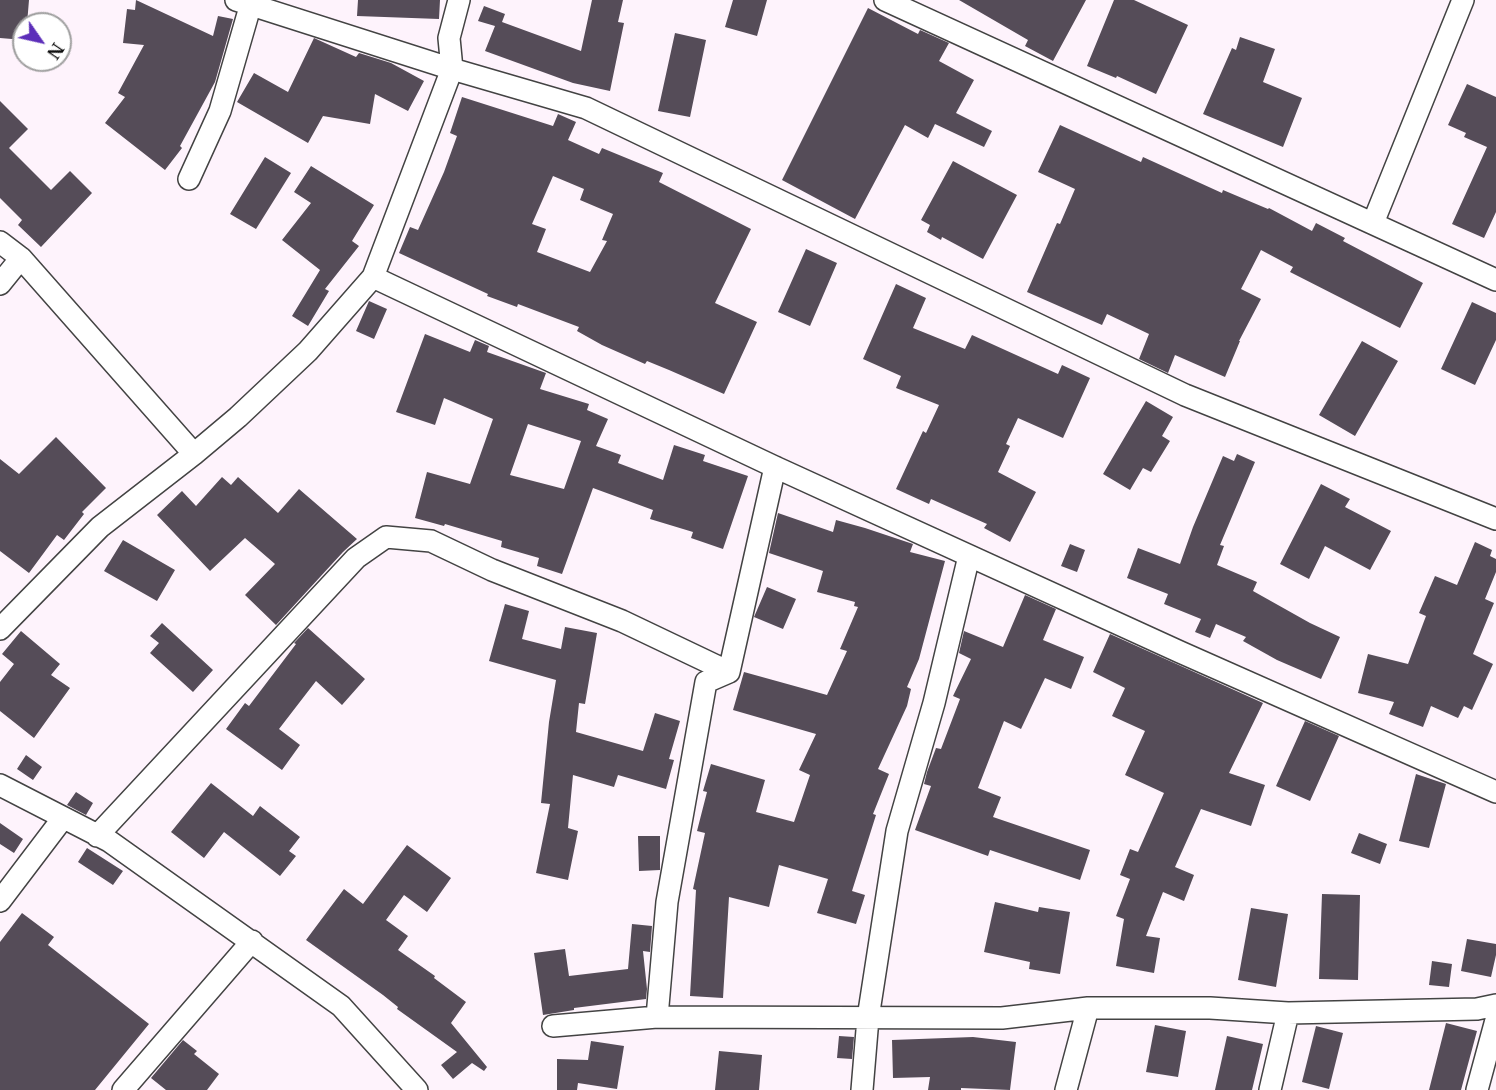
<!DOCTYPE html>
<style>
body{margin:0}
#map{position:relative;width:1496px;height:1090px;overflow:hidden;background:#fef3fc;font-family:"Libre Baskerville",serif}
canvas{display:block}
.north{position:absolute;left:12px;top:12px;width:60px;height:60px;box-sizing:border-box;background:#fff;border:2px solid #9f9f9f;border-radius:50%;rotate:124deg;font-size:16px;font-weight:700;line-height:24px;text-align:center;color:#101010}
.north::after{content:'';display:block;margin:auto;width:21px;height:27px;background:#5c2eb9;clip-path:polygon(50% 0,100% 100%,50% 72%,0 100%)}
</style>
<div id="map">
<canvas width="1496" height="1090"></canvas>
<div class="north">N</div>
</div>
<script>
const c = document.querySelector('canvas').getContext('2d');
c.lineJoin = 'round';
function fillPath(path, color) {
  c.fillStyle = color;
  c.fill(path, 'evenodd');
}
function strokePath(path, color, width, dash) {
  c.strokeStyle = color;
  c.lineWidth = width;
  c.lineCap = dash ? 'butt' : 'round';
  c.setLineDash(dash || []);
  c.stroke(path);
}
fillPath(new Path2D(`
 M0,0H29L27,24H24V40L0,38Z
 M136,0L213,36L218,16L233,19L215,82L180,146L182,148L165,170L105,123L125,97L118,93L144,45L123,43L127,9L135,10Z
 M358,0H440L439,19L357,16Z
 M592,0H623L618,22L624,23L610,91L573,83L485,51L495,26L478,21L484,6L505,14L502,22L581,51Z
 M733,0H767L757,36L725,27Z
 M959,0H1086L1053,61L1025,46L1028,40Z
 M1114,0H1134L1188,25L1156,94L1117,76L1116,78L1087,66Z
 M868,8L918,34L920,30L949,43L939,61L974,80L956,113L992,131L984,147L935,124L928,138L905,125L855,219L782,180Z
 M675,33L706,40L690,117L658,111Z
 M1240,37L1275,49L1263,82L1302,98L1283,147L1203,114L1232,48L1236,50Z
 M314,38L356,57L359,53L391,63L424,81L408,111L375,94L370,124L323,116L308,143L237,102L254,73L288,92Z
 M1467,84L1496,97V212L1484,238L1452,224L1487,147L1464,137L1466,133L1448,125Z
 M462,97L553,126L558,114L576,122L568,140L599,154L602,148L663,173L659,182L751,229L715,303L757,322L724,394L669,370L647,361L645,364L602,345L577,331L579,327L518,304L517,307L487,296L488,294L399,253L410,227L418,230L444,172L457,136L450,133ZM553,176L584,189L580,200L613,214L602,240L607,241L590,272L537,252L546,229L532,224Z
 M0,101L28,129L9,148L51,190L70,171L92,193L41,247L18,225L22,220L0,198Z
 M1060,125L1141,162L1143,157L1222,193L1223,190L1268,209L1269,208L1312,231L1316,223L1345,238L1343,241L1423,283L1400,328L1290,272L1293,267L1261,250L1241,289L1261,299L1239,341H1240L1225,377L1175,355L1168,373L1139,359L1149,334L1107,314L1102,325L1027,292L1057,223L1060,224L1075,189L1038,172Z
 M265,157L291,173L256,229L230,214Z
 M953,161L1017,195L983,259L942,237L941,240L927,232L930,225L921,220Z
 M311,166L374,205L352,241L359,246L325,289L329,291L308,326L292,316L320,270L282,240L311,203L294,192Z
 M806,249L837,263L810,326L778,312Z
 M896,284L926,298L913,328L965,349L972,335L1058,374L1062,365L1090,378L1063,438L1018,418L1006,444L1010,446L998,472L1036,492L1010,542L984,528L987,524L931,499L929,504L896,489L923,431L926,433L939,405L896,388L901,376L863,359Z
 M369,301L387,309L374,339L356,331Z
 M1472,302L1496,313V340L1475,385L1441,369Z
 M425,334L470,352L475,340L489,346L487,352L546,373L540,389L589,404L587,410L608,419L596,446L621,455L618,463L663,480L674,445L705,455L703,461L748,476L723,549L691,538L693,532L650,519L653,510L593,488L562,574L537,566L539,558L501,547L502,541L445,524L444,526L415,518L427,472L470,484L493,419L444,398L435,425L396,412ZM528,424L581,441L564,489L510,475Z
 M1362,341L1398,361L1355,436L1319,415Z
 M1146,401L1173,417L1162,436L1170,441L1151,472L1143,468L1130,490L1103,474Z
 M56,437L106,488L82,512L84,514L64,540L57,535L29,573L0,551V459L19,474Z
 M1237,454L1255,462L1220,545L1224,546L1217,565L1257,582L1253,591L1310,623L1340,637L1321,679L1277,660L1243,641L1246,637L1216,624L1210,638L1195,632L1201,619L1164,604L1168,594L1127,578L1138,548L1180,564L1193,527L1223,456L1234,461Z
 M222,477L231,485L238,477L278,513L299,489L357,539L343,552L276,625L245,595L275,564L245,538L210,571L157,515L182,491L196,506Z
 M1321,484L1350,499L1345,507L1391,531L1370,570L1325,546L1309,579L1280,564Z
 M778,513L833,532L836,520L865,528L913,544L910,552L945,561L919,659L907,687L911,689L907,706L878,769L889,774L873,814L876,815L852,891L865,895L856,924L817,913L828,879L779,865L769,907L729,897L723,998L690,996L696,890L693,889L705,833L697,831L707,792L703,791L711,764L765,780L756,812L794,822L810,775L799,770L816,734L733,710L744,672L827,695L847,651L840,649L858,607L854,606L855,602L817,592L823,571L769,553Z
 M123,540L175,570L157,601L104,571Z
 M1475,542L1492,550L1490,556L1496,559V572L1485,599L1494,603L1473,654L1493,664L1472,710L1464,706L1458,718L1431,706L1423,727L1389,714L1394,702L1358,693L1368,654L1408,664L1426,616L1419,613L1435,576L1457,585Z
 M1070,544L1085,550L1077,572L1061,566Z
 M767,587L796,599L783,629L754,617Z
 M1025,595L1056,609L1043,640L1084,657L1071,689L1045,678L1021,729L1004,721L978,788L1001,797L993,817L1090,850L1080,880L990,850L988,856L915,830L931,786L924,784L927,772L936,748L941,749L960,699L953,696L971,659L959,653L964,631L1003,647Z
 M505,604L529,611L522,639L561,649L565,627L597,633L585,704L579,703L576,732L643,751L655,713L680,721L669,759L674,760L666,789L618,775L614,787L573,775L568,828L578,831L568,880L536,873L550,804L541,803L549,722L556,680L489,661Z
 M162,623L213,670L193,692L150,653L159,643L150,636Z
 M308,628L365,679L342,705L316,681L279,729L300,745L282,770L226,729L245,703L249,706L296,644L294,643Z
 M21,631L60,664L51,675L70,688L34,738L0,711V682L14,664L2,654Z
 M1110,634L1263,703L1229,773L1265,785L1251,826L1201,809L1175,867L1194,875L1184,901L1163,892L1146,936L1160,938L1154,973L1116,966L1124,919L1116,916L1130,879L1120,875L1130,849L1138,852L1164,793L1125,775L1145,731L1112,716L1125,688L1093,672Z
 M1305,721L1339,736L1310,801L1276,786Z
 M26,755L42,767L33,780L17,769Z
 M1416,774L1446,784L1429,848L1399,841Z
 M211,783L253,816L260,806L300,837L289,851L296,856L280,876L224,832L204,858L171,832Z
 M76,792L93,803L86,815L67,805Z
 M0,823L23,839L14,853L0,844Z
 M1359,833L1387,844L1380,864L1351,853Z
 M638,836H660V870L639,871Z
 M407,845L451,878L427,912L404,895L386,920L408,936L398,950L435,976L434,978L466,1002L451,1023L487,1067L484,1071L472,1063L453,1079L441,1065L457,1052L397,1009L398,1007L383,995L306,940L344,889L363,904Z
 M87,848L123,871L113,885L78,862Z
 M1322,894L1360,895L1358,980L1319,979Z
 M995,902L1038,912L1039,907L1070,912L1060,974L1029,969L1030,962L984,952Z
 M1251,908L1288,914L1276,987L1238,980Z
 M22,913L54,937L48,945L149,1024L95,1090H0V942Z
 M632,924L652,926L650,952L643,951L647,989L646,999L574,1008V1010L543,1015L534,953L565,949L569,976L628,969Z
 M1467,939L1496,944V955L1491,977L1461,971Z
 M1432,961L1452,964L1449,987L1429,985Z
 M1446,1023L1477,1031L1461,1090H1429Z
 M1155,1025L1186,1031L1178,1077L1146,1072Z
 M1316,1026L1343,1033L1329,1089L1302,1082Z
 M839,1036L854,1037L852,1059L837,1058Z
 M1227,1036L1263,1044L1252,1090H1215Z
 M973,1037L1016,1042L1010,1090L961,1088V1090H928L930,1077L893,1078L892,1040Z
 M183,1040L197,1051L194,1054L219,1074L207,1090H166L151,1078Z
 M591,1041L624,1046L617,1089L578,1083L577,1090H557V1059L588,1060Z
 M719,1051L762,1055L759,1090H715Z`), '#554c58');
const street = new Path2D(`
 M236,0L452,69L586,108L1185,395L1496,519
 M885,0L1496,280
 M189,179L220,111L252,0
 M1373,223L1463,0
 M0,242L21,258L194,454
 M373,277L775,467L1180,652L1496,792
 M0,284L21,258
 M0,629L100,527L194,454L238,417L308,351L373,277L452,69L449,38L459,0
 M0,785L109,841L341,1006L417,1090
 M97,836L356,558L386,537L431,541L492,570L622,621L729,672
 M0,901L63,818
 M657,1017L667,902L706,682L729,672L775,467
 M553,1026L657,1017L1002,1018L1088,1008H1210L1288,1013L1477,1009L1496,1005
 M123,1090L252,941
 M862,1090L868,1018L897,831L934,703L969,556
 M1066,1090L1088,1008
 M1270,1090L1288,1013
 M1477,1090L1496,1020`);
strokePath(street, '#434343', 24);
strokePath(street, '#fff', 21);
</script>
